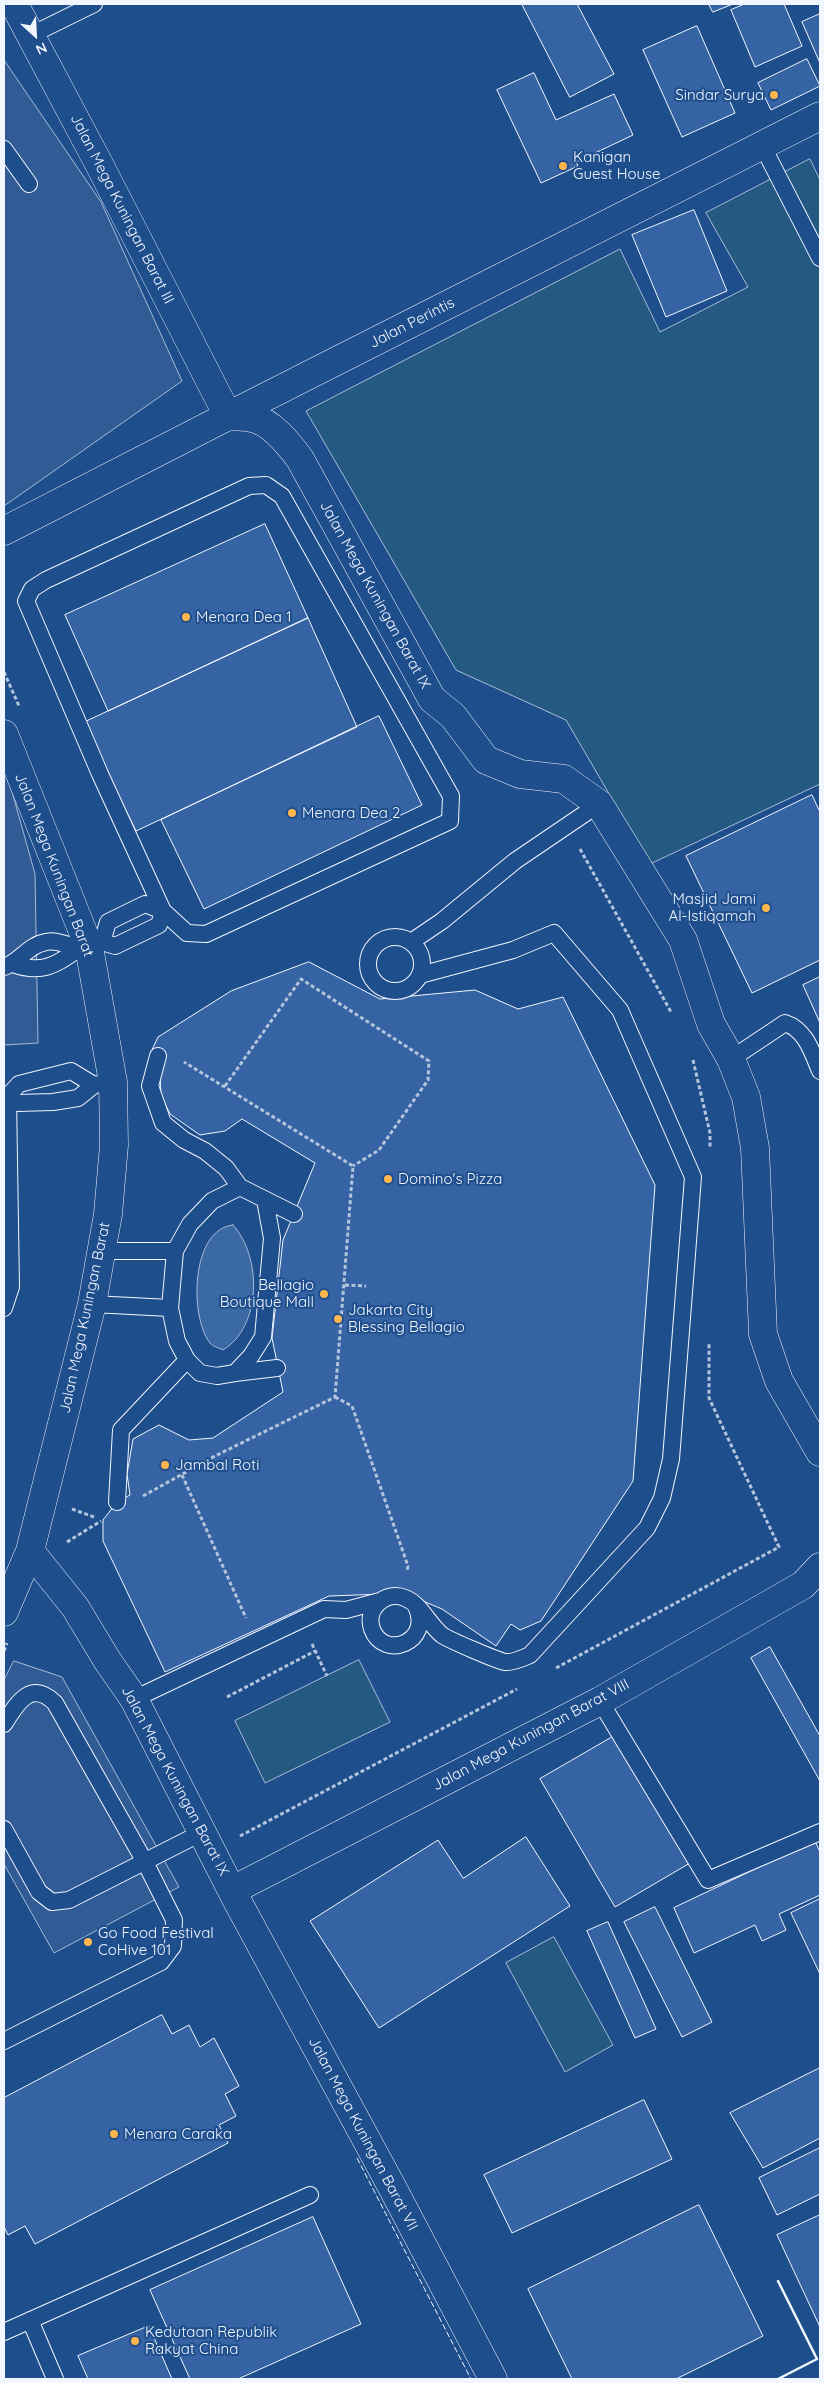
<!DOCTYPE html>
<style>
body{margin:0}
#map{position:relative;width:824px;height:2383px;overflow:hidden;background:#1f4e8c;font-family:Quicksand,sans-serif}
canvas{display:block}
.frame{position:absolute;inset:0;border:5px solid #f2f6ff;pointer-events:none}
.north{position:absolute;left:10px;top:10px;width:50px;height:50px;-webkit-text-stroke:4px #1f4e8c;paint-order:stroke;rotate:155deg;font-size:14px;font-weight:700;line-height:20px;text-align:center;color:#f2f6ff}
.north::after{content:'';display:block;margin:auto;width:18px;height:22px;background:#f2f6ff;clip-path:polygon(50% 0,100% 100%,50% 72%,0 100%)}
</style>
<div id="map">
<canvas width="824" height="2383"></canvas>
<div class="frame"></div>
<div class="north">N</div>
</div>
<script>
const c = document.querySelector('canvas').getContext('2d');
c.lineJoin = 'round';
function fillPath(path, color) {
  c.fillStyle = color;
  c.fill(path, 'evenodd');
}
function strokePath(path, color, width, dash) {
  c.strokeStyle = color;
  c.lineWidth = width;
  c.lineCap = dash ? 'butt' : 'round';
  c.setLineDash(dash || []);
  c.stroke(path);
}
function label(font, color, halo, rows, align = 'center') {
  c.font = font + ' Quicksand,sans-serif';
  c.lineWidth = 4;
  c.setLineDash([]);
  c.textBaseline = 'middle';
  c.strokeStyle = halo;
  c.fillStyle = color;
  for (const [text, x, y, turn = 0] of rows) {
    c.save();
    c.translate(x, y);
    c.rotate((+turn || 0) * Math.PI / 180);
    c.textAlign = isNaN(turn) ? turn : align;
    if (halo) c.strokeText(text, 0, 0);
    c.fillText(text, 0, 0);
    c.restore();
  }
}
const green = new Path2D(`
 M810,159L820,180V784L650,864L566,720L456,670L306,411L620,249L660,332L748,287L706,213Z
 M359,1660L390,1722L265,1783L235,1721Z
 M554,1937L613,2045L565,2072L506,1963Z`);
fillPath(green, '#245a82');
strokePath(green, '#a8bbd7', 1);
const parking = new Path2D(`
 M4,60L101,202L182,381L4,506Z
 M4,763L35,874L38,1043L4,1045Z
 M14,1661L62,1677L179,1887L54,1953L4,1864V1680Z`);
fillPath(parking, '#305b95');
strokePath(parking, '#a8bbd7', 1);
const water = new Path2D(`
 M233,1225C262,1257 262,1326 223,1350C219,1348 212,1346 210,1343C189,1316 191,1229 233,1225Z`);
fillPath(water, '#3b69a3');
strokePath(water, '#a8bbd7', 1);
const building = new Path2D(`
 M522,4H577L614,74L570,97Z
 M709,4H733L713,12Z
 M745,4H784L802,46L755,67L731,10Z
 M820,14V63L802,22Z
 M697,26L735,113L682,137L643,50Z
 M807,59L820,86L771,110L758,83Z
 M534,73L556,120L614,94L633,135L576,162L578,166L541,183L497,90Z
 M694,210L727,291L666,317L632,235Z
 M265,524L308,618L108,711L65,615Z
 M308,618L357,727L136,831L83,723Z
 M379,716L422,805L204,909L161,820Z
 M812,795L820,812V960L752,993L686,856Z
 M309,962L380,999L475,990L518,1009L563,997L655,1185L633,1481L541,1621L520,1630L511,1624L496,1646L442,1609L423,1601L385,1594L329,1596L165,1672L103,1541V1520L117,1502L130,1495L127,1474L133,1439L159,1425L189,1440L213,1438L283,1392L272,1338L283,1240L315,1163L242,1119L225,1131L200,1135L170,1114L161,1095L160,1074L151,1052L158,1037L231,991Z
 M820,977V1023L803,985Z
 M770,1647L820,1736V1781L751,1658Z
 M616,1735L690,1863L615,1907L540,1779Z
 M526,1837L570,1906L379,2028L310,1921L438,1840L463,1878Z
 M815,1841L820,1852V1895L779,1914L786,1930L762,1941L755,1925L694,1953L674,1908Z
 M820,1899V1974L791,1913Z
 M655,1907L712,2022L682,2037L624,1922Z
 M608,1922L656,2029L635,2038L587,1931Z
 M162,2015L172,2034L189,2025L200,2047L214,2038L239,2086L225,2094L236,2116L219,2125L228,2143L35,2244L25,2226L8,2235L4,2227V2098Z
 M820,2068V2138L763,2168L730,2113Z
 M644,2100L672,2159L512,2233L484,2175Z
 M820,2148V2194L777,2215L759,2178Z
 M699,2205L763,2336L676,2379H572L528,2289Z
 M820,2215V2327L777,2235Z
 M313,2217L361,2324L238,2379H190L150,2290Z
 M149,2326L172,2379H88L78,2356Z`);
fillPath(building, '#3563a3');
strokePath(building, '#f2f6ff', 1);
const lane = new Path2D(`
 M31,35L94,4
 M762,145L820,258
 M4,149L29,184
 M368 964a27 27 0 1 1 54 0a27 27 0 1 1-54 0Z
 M102,942L108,922L145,904L163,911L187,933L206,934L450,821L451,796L282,496L266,485L249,486L46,580L32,589L26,601L100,774L163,911L159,925L115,946L102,942
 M411,942L442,921L515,861L599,804
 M13,964C40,974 56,966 78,949
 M4,967C20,962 28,945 46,942C63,938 70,953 96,944
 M158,1056L150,1086L163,1123L184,1140L205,1151L226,1168L240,1187
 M731,1059L785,1023C806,1030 812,1052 820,1071
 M4,1096H8L17,1103L53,1102L78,1098L94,1085
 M265,1200L272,1238L263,1337L251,1356L235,1373L217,1376L200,1373L187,1360L177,1341L170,1308L175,1251L190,1224L212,1201L240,1187L294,1214
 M102,1251H175
 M92,1304L170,1308
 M4,1308L11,1287L8,1096L19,1084L71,1071L94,1085L113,1082
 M235,1373L277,1368
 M117,1502L121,1430L187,1360
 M416,1606C433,1642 384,1661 372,1629C365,1609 385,1590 405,1598C421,1604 429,1625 442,1635C449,1640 496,1660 505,1662C513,1663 523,1658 530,1655L647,1528L662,1498L671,1459L693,1177L620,1010L554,933L513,950L420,975
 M134,1699L324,1609L346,1610L380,1601
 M600,1701L708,1880L820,1832
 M4,1724C17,1704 30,1679 55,1703L145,1862L174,1920L173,1946L161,1962L4,2041
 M4,1829L39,1892L52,1902L69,1900L203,1832
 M30,2320L55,2379
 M4,2332L310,2195`);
const street = new Path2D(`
 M228,416C236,417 245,416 252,418C272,422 289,444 300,459L432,699L453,716L486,760L520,774L564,779L599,804L683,940L711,1024L731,1059L746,1097L755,1148L763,1334L779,1381L820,1452
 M228,416L820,116
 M4,734L89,947L113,1082L114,1145L108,1214L92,1304L30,1551L4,1612
 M30,1551L75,1607L107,1660L134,1699L234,1895L392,2187L493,2379
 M233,1890L600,1701L803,1585L820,1567`);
const secondary = new Path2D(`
 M4,531L228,416L99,164L14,4`);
strokePath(lane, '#f2f6ff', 18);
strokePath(street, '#f2f6ff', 29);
strokePath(secondary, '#f2f6ff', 29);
strokePath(new Path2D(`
 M4,672L19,706
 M580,849L671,1012
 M693,1060L710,1133V1147
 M225,1086L301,979L429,1061L428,1080L379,1150L353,1166
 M345,1285L366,1286
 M335,1397L352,1406L408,1566L407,1571
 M182,1475L246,1618
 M143,1496L215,1456L335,1397L353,1166L184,1062
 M72,1509L94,1517
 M67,1542L101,1521
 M312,1644L327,1676
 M4,1651L7,1643
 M556,1668L779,1547L709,1398V1343
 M227,1697L315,1651
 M240,1836L517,1689`), '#b3c4dc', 3, [4, 2.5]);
strokePath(lane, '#1f4e8c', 16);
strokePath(street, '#1f4e8c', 28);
strokePath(secondary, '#1f4e8c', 28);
strokePath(new Path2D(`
 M357,2158L471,2379`), '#f2f6ff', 1, [6, 2.5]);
strokePath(new Path2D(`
 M778,2379L817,2359L778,2281`), '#f2f6ff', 2.5);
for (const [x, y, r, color] of [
 [774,95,5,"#ffb74d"],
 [563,166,5,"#ffb74d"],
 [186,617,5,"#ffb74d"],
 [292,813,5,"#ffb74d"],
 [766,908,5,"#ffb74d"],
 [388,1179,5,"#ffb74d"],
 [324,1294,5,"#ffb74d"],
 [338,1319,5,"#ffb74d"],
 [165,1465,5,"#ffb74d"],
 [88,1942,5,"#ffb74d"],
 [114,2134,5,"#ffb74d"],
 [135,2341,5,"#ffb74d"]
]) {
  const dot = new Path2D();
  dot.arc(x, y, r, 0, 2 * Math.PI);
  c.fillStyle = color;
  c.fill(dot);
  strokePath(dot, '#1f4e8c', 2);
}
label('15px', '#f2f6ff', '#1f4e8c', [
 ["Sindar Surya",764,95,"right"],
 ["Kanigan",573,157],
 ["Guest House",573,174],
 ["Menara Dea 1",196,617],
 ["Menara Dea 2",302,813],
 ["Masjid Jami",756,899,"right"],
 ["Al-Istiqamah",756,916,"right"],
 ["Domino's Pizza",398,1179],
 ["Bellagio",314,1285,"right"],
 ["Boutique Mall",314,1302,"right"],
 ["Jakarta City",348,1310],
 ["Blessing Bellagio",348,1327],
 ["Jambal Roti",175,1465],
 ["Go Food Festival",98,1933],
 ["CoHive 101",98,1950],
 ["Menara Caraka",124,2134],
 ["Kedutaan Republik",145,2332],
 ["Rakyat China",145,2349]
], 'left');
label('15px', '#f2f6ff', '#1f4e8c', [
 ["Jalan Mega Kuningan Barat III",122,209,63],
 ["Jalan Perintis",412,323,-27],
 ["Jalan Mega Kuningan Barat IX",375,595,61],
 ["Jalan Mega Kuningan Barat",54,865,69],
 ["Jalan Mega Kuningan Barat",85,1318,-78],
 ["Jalan Mega Kuningan Barat VIII",531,1735,-28],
 ["Jalan Mega Kuningan Barat IX",175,1781,62],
 ["Jalan Mega Kuningan Barat VII",363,2134,62]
]);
</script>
